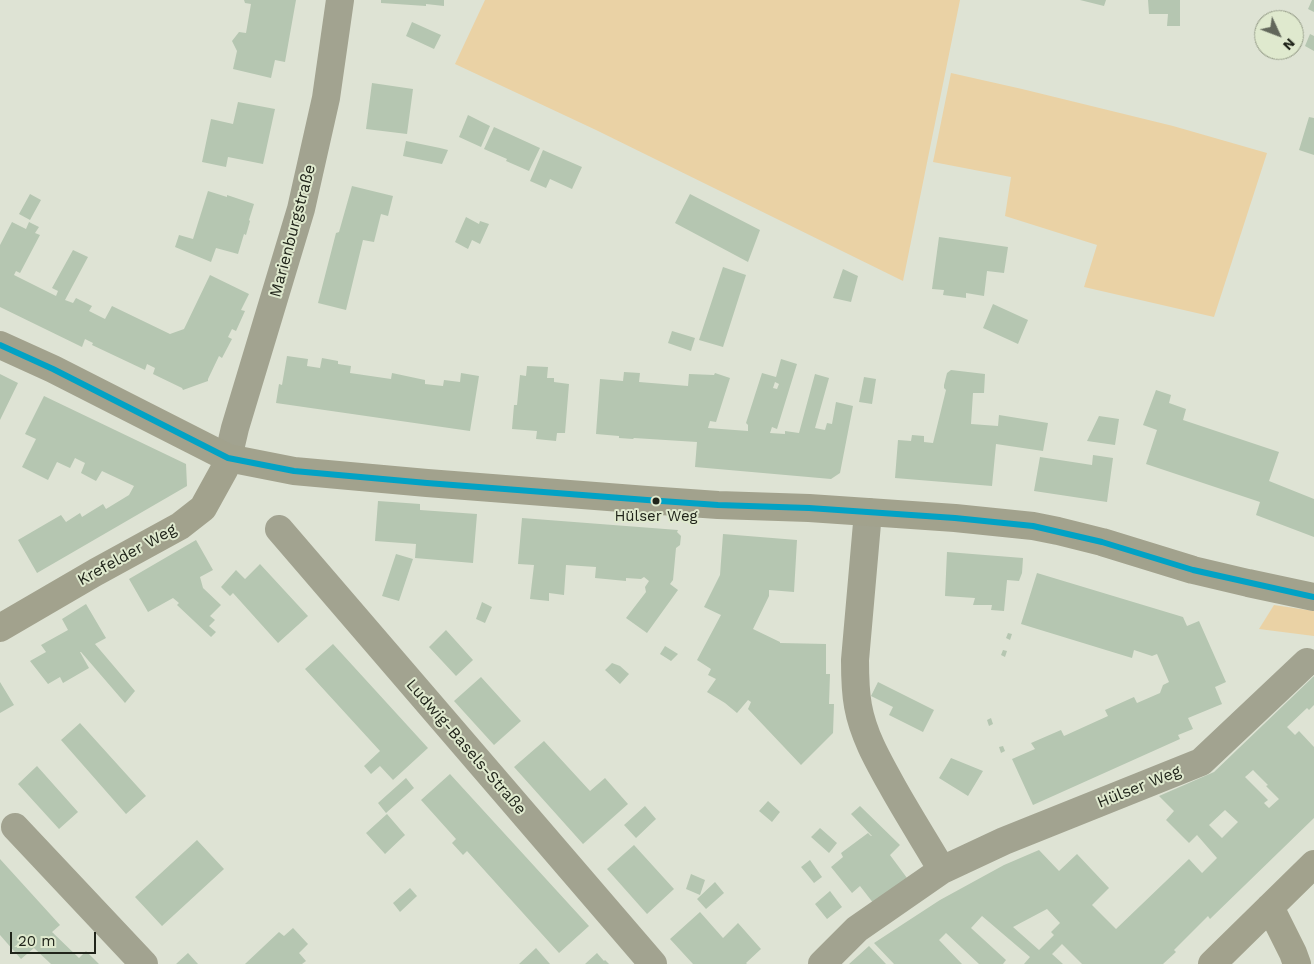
<!DOCTYPE html>
<meta charset="utf-8">
<style>
body{margin:0}
#map{position:relative;width:1314px;height:964px;overflow:hidden;background:#dee3d4;font-family:"Work Sans",sans-serif}
canvas{display:block}
.north{position:absolute;left:1254px;top:10px;width:50px;height:50px;box-sizing:border-box;background:#dfe9ce;border:1px solid #939a86;border-radius:50%;rotate:133deg;font-size:14px;font-weight:700;line-height:20px;text-align:center;color:#20241a}
.north::after{content:'';display:block;margin:auto;width:18px;height:22px;background:#62675b;clip-path:polygon(50% 0,100% 100%,50% 72%,0 100%)}
.scale{position:absolute;left:10px;top:932px;width:86px;height:22px;box-sizing:border-box;border:2px solid #20241a;border-top:0;padding-left:6px;font-size:15px;line-height:18px;white-space:nowrap;color:#20241a;-webkit-text-stroke:4px #dfe9ce;paint-order:stroke}
</style>
<div id="map">
<canvas width="1314" height="964"></canvas>
<div class="north">N</div>
<div class="scale">20 m</div>
</div>
<script>
const c = document.querySelector('canvas').getContext('2d');
c.lineJoin = 'round';
function fillPath(path, color) {
  c.fillStyle = color;
  c.fill(path, 'evenodd');
}
function strokePath(path, color, width, dash) {
  c.strokeStyle = color;
  c.lineWidth = width;
  c.lineCap = dash ? 'butt' : 'round';
  c.setLineDash(dash || []);
  c.stroke(path);
}
function label(font, color, halo, rows, align = 'center') {
  c.font = font + ' "Work Sans",sans-serif';
  c.lineWidth = 4;
  c.setLineDash([]);
  c.textBaseline = 'middle';
  c.strokeStyle = halo;
  c.fillStyle = color;
  for (const [text, x, y, turn = 0] of rows) {
    c.save();
    c.translate(x, y);
    c.rotate((+turn || 0) * Math.PI / 180);
    c.textAlign = isNaN(turn) ? turn : align;
    if (halo) c.strokeText(text, 0, 0);
    c.fillText(text, 0, 0);
    c.restore();
  }
}
fillPath(new Path2D(`
 M485,0H960L903,281L596,130L455,64Z
 M951,73L1022,89L1173,126L1267,153L1214,317L1084,287L1097,245L1005,216L1011,177L933,162Z
 M1274,605L1314,611V636L1259,629Z`), '#ead2a5');
fillPath(new Path2D(`
 M244,0H296L285,62L275,60L271,78L233,69L237,51L232,41L239,32L246,33L251,4L245,3Z
 M381,0H444V6L426,4V6L381,3Z
 M1080,0H1106L1104,6Z
 M1148,0H1180V26H1167L1168,14H1149Z
 M1312,0H1314V12L1308,9Z
 M412,22L441,35L434,49L406,36Z
 M1310,34L1314,36V51L1305,46Z
 M372,83L413,89L407,134L366,129Z
 M238,102L275,109L263,164L228,157L226,167L202,162L211,119L233,124Z
 M468,115L490,126L481,147L459,137Z
 M1309,117L1314,118V155L1299,150Z
 M494,127L540,148L529,171L506,161L507,159L484,149Z
 M406,141L440,148L448,150L442,164L403,156Z
 M543,150L582,167L572,189L550,179L546,188L530,181Z
 M352,186L393,196L388,216L381,214L374,242L363,240L346,310L318,303L336,233L339,232Z
 M208,191L227,197V195L254,204L249,220L250,221L246,235L244,234L238,254L216,248L211,262L175,247L179,235L193,239Z
 M30,194L41,200L30,220L19,214Z
 M690,194L760,230L748,262L675,223Z
 M466,217L479,224L480,221L489,224L480,244L472,240L468,249L455,242Z
 M12,222L26,229L29,222L39,227L35,233L40,235L20,273L16,271L14,275L56,296L58,291L52,288L73,250L88,257L65,300L73,303L76,298L92,306L89,311L105,319L112,306L170,334L184,329L210,275L249,294L241,310L245,311L236,331L232,329L228,337L232,339L222,358L219,356L208,379V381L183,390L182,388L153,374L155,368L147,364L145,370L92,345L93,343L85,339L82,347L0,307V245Z
 M939,237L1008,247L1004,273L987,271L984,296L966,293V298L943,295L944,290L932,289Z
 M723,267L746,275L723,347L699,340Z
 M843,269L858,276L851,302L833,298Z
 M993,304L1028,320L1018,344L983,328Z
 M672,331L695,338L691,351L668,343Z
 M287,356L308,359L307,366L320,368L322,358L338,361V364L351,366L350,373L391,379L392,373L425,380V384L443,386L444,380L460,382L461,373L479,376L470,431L276,403L279,384L282,385Z
 M781,359L797,364L777,429L772,427L770,433L785,434V431L799,433L815,374L829,378L815,428L825,430L827,423L832,424L836,402L853,406L840,473L831,479L695,467L697,442L634,438L633,439L619,438V436L596,434L600,379L623,381L624,372L640,373L639,382L688,386L689,374L714,375L715,373L730,378L716,422L710,421L708,428L748,431V425L746,423L762,373L776,377ZM775,382L779,384L777,389L773,388Z
 M527,366L548,367L547,378H554V382L569,384L565,433H557L556,441L536,439L537,431L512,429L514,405H517L520,375L526,376Z
 M951,370L985,374L984,393H973L971,424L998,426L999,415L1048,423L1043,451L996,444L992,486L895,478L898,440L911,441L912,435L924,436V442L933,443L946,390L944,388V385L947,373Z
 M0,374L18,383L0,420Z
 M864,377L876,379L872,404L859,402Z
 M1156,390L1171,395L1169,403L1186,409L1183,420L1279,452L1269,481L1314,499V537L1256,515L1260,502L1146,464L1157,430L1143,425Z
 M44,396L186,464L187,486L37,573L18,540L61,515L66,522L80,513L82,517L103,504L106,509L129,495L134,486L102,471L96,481L81,473L85,463L75,458L70,468L57,462L48,480L22,467L36,439L25,434Z
 M1099,416L1119,419L1115,445L1087,441Z
 M1093,455L1113,458L1107,502L1034,491L1040,457L1092,465Z
 M378,501L420,504V510L477,514L473,563L415,558L416,544L375,541Z
 M522,518L678,530L677,532L681,536L680,545L676,548L673,580L670,584L678,590L647,633L626,618L646,592L645,587L649,581L644,577L641,579L626,578V581L595,578L596,567L566,565L564,595L549,593V601L530,599L534,565L518,564Z
 M723,534L797,540L794,592L769,590V596L753,629L780,642V643L826,644V674H830L829,704H834L833,733L801,765L748,709L751,702L748,700L737,713L725,703L707,692L716,679L708,675L711,669L697,660L721,615L704,607L720,575Z
 M196,540L213,570L200,577L203,588L221,605L210,616L215,620L209,626L216,632L211,637L177,605L179,603L173,598L148,612L129,579Z
 M947,552L1023,558L1022,573L1019,581L1007,580L1004,611L991,610L992,605H973L975,598L945,596Z
 M396,554L413,559L399,601L382,596Z
 M260,564L308,616L278,643L233,593L230,596L221,587L236,570L245,579Z
 M1037,573L1183,617L1187,626L1199,621L1226,682L1215,687L1222,704L1188,718L1193,729L1178,735L1180,739L1033,805L1012,759L1035,749L1031,743L1061,730L1064,736L1108,716L1105,710L1134,697L1137,703L1160,693L1163,685L1169,682L1157,654L1152,656L1134,650L1132,658L1021,624Z
 M482,602L492,607L485,623L476,619Z
 M86,604L106,638L95,644L135,691L125,703L81,652H80L89,668L63,683L60,677L48,684L30,661L46,652L41,645L68,630L62,619Z
 M446,630L473,660L456,676L429,647Z
 M1008,633L1012,634L1010,640L1006,638Z
 M333,644L428,748L393,780L380,766L371,774L364,766L380,751L305,669Z
 M665,646L678,654L671,661L660,654Z
 M1003,650L1007,651L1005,657L1001,655Z
 M612,663L620,666L629,674L620,684L605,670Z
 M1314,676V705L1309,710L1307,708L1287,727L1295,735L1299,731L1314,747V818L1210,919L1208,916L1174,950L1176,952L1163,964H1082L1062,944L1052,954L1063,964H1024L1030,957L982,916L971,928L1006,960L1003,964H979L946,933L939,940L962,964H894L874,943L940,900L1004,865L1039,850L1059,871L1077,854L1109,888L1092,905L1116,929L1189,859L1202,873L1217,858L1197,835L1189,843L1166,820L1174,811L1159,796L1214,772ZM1253,770L1268,785L1266,786L1279,799L1269,808L1264,803L1268,800L1245,777ZM1225,810L1238,822L1222,838L1209,825ZM1047,909L1060,923L1051,932L1054,935L1039,950L1013,927Z
 M481,677L521,721L494,745L454,701Z
 M0,682L14,705L0,713Z
 M878,682L934,710L923,732L889,715L893,707L871,696Z
 M991,718L993,724L989,726L987,720Z
 M80,723L146,796L126,814L61,740Z
 M544,741L590,791L605,778L628,804L583,844L514,767Z
 M1003,746L1005,751L1001,753L999,747Z
 M951,758L983,771L968,796L939,778Z
 M37,766L78,812L59,829L18,784Z
 M450,774L589,926L559,953L467,851L463,855L452,843L456,839L421,800Z
 M406,778L414,788L386,813L378,803Z
 M768,801L780,812L772,822L759,811Z
 M645,806L656,819L636,838L624,825Z
 M860,806L900,845L890,855L907,878L874,904L860,886L852,893L831,867L843,857L841,853L868,833L871,836H872L851,814Z
 M387,814L405,835L385,854L366,833Z
 M820,828L837,843L829,853L811,837Z
 M197,840L224,869L162,926L135,897Z
 M634,845L674,889L647,914L607,869Z
 M0,859L60,925L52,932L79,958L86,951L99,964H51L34,948L21,959L0,935Z
 M810,860L822,877L814,883L801,867Z
 M691,874L705,880L700,895L686,889Z
 M715,882L724,893L706,909L697,899Z
 M410,888L417,896L400,912L393,903Z
 M830,891L842,907L827,919L815,904Z
 M700,912L723,938L738,923L761,949L746,963L747,964H693L670,939Z
 M293,928L308,944L299,953L306,961L302,964H245L279,932L284,936Z
 M869,946L886,964H849Z
 M536,948L550,964H519Z
 M188,953L198,964H176Z
 M597,953L604,961L605,960L609,964H585Z`), '#b5c6b1');
strokePath(new Path2D(`
 M228,458L235,428L301,209L326,98L340,0
 M868,512L855,660C855,675 855,690 858,706C863,734 877,759 891,784C907,813 925,841 942,870
 M279,529L653,964
 M15,827L144,964
 M822,964L857,929L942,870L1004,841L1201,762L1307,662`), '#a2a390', 28);
strokePath(new Path2D(`
 M0,345L53,369L228,458L294,471L427,483L647,500L718,505L809,508L868,512L955,518L1033,526L1058,531L1102,542L1193,570L1248,583L1314,597
 M0,628L96,572L180,526L203,508L224,470L228,458
 M1270,907L1293,953L1297,964
 M1212,964L1314,864`), '#a2a28d', 28);
strokePath(new Path2D(`
 M0,345L53,369L228,458L294,471L427,483L647,500L718,505L809,508L955,518L1033,526L1102,542L1193,570L1314,597`), '#02a2c5', 6);
for (const [x, y, r, color] of [
 [656,501,4.5,"#20241a"]
]) {
  const dot = new Path2D();
  dot.arc(x, y, r, 0, 2 * Math.PI);
  c.fillStyle = color;
  c.fill(dot);
  strokePath(dot, '#dfe9ce', 2);
}
label('15px', '#20241a', '#dfe9ce', [
 ["Hülser Weg",656,517]
]);
label('16px', '#20241a', '#dfe9ce', [
 ["Marienburgstraße",293,231,-75],
 ["Krefelder Weg",127,555,-29],
 ["Ludwig-Basels-Straße",466,747,49],
 ["Hülser Weg",1139,787,-22]
]);
</script>
